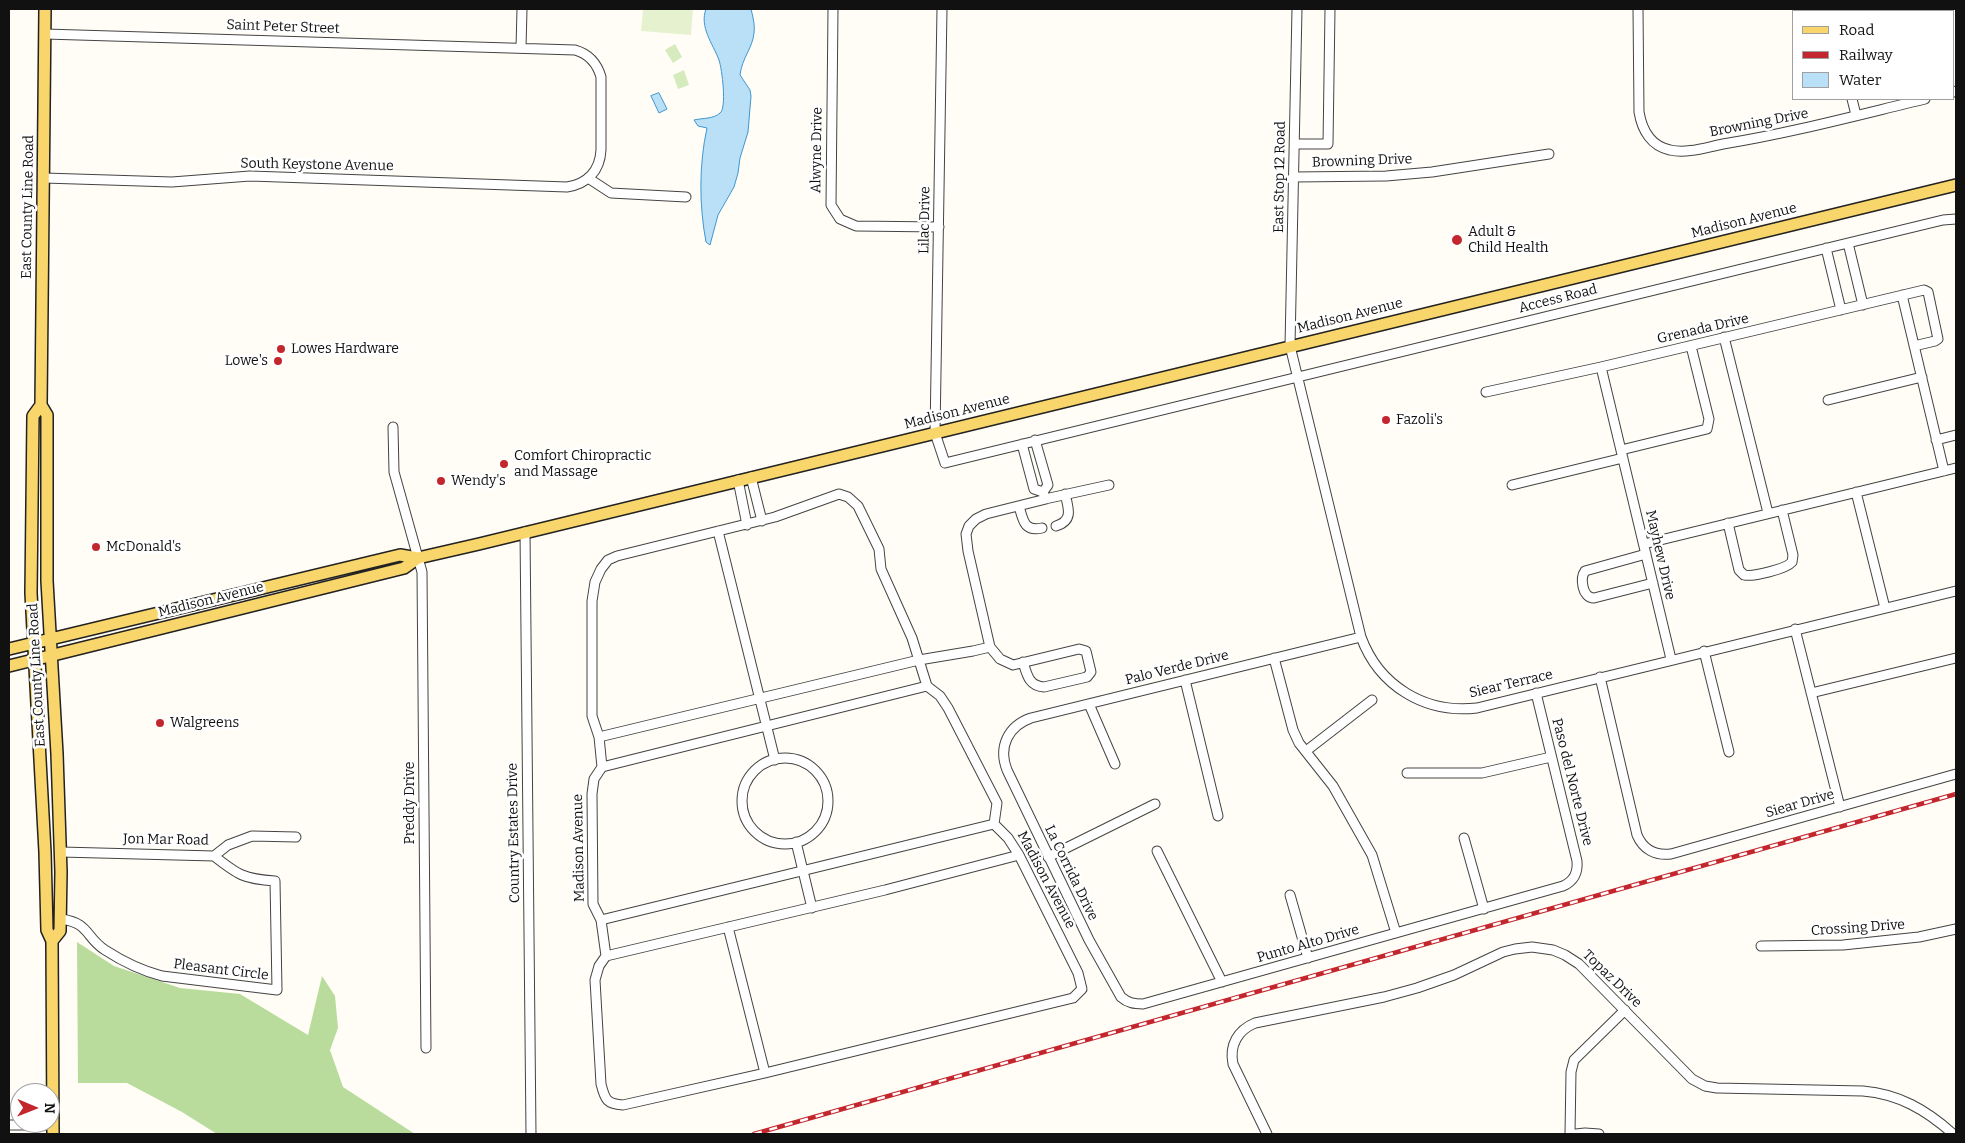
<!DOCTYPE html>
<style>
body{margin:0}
#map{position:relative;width:1965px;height:1143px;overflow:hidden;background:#fffdf5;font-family:Bitter,serif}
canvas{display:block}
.frame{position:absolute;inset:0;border:10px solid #111;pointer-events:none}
.legend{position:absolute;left:1792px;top:10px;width:162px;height:90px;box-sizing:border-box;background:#fff;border:1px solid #a0a0a0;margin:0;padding:6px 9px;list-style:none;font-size:15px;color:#111}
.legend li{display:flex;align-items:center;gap:10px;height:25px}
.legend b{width:25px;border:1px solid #a0a0a0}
.north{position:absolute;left:10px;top:1083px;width:50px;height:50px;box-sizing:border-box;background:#fff;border:1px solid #a0a0a0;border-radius:50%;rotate:91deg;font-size:14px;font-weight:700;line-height:20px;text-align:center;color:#111}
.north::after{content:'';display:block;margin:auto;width:18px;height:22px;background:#c4262e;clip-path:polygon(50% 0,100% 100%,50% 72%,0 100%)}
</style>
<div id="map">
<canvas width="1965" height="1143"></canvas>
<div class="frame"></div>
<ul class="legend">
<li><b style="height:6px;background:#f9d66b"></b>Road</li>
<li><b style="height:6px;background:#c4262e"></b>Railway</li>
<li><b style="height:14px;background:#b9e0f7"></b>Water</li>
</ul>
<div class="north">N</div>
</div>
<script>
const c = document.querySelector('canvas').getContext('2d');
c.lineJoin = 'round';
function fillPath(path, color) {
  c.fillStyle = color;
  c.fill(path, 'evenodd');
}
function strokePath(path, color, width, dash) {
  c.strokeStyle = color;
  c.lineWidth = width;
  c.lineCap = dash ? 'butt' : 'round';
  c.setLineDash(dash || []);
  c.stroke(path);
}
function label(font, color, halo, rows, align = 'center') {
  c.font = font + ' Bitter,serif';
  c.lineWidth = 5;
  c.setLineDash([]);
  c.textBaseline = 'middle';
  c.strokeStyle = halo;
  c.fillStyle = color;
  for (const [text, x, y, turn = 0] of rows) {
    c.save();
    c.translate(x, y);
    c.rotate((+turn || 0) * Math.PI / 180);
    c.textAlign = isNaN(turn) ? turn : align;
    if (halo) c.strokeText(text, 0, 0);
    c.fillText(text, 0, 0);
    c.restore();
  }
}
fillPath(new Path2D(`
 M675,44L682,57L673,63L665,50Z
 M684,70L689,85L678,89L673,75Z`), '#d5ebbd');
fillPath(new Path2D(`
 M77,942L114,966L180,988L240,994L308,1035L322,976L335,996L338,1028L330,1050L343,1087L415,1134H217L182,1112L127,1083H78Z`), '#b9dc9c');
fillPath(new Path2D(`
 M643,9H693L691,35L641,31Z`), '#e6f2cf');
const water = new Path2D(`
 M706,9H751C753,17 755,25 754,33C753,47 742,58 740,75L750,90L751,96L748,132L740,158L738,173L734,187L718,215L710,245L706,242C699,205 699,164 707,128L698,126L694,120C702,118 714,119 720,113C727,108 722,69 719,60C713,44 699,27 706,9Z
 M659,93L667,109L659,113L651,96Z`);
fillPath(water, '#b9e0f7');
strokePath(water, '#3f96cf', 1);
const minor = new Path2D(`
 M833,9L831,205L840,219L856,226L939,227
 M942,9L935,433L945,463L1848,243L1943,220L1956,219
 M1297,9L1290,346L1361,637C1379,686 1425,714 1477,708L1956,591
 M1638,9L1639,112C1642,130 1651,146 1670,150C1687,154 1707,147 1723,144C1791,133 1858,115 1925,99
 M1832,9V11
 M521,48L522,9
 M1954,92L1956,91
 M1852,99L1856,115
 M1295,144H1328L1330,9
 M1294,177L1386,176L1432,172L1549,154
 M44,178L172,182L250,176L567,187C587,184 600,171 601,150V77C597,63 589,54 575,50L45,34
 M588,178L611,193L686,197
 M1848,243L1863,305
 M1826,248L1841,310
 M1902,295L1944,471
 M1724,337L1768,513
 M1601,367L1671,659
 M1486,392L1601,367L1924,290L1928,292L1938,339L1935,341L1914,346
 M1828,400L1922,377
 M393,427L394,472L422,572L426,1048
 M1035,440L1048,485L1043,492
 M1936,440L1956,435
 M1022,444L1034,489L1043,492L1045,499L1109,485
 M1621,450L1707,429L1709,419L1691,346
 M751,477L762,521
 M738,480L747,525
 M1512,485L1623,458
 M1856,492L1885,608
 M839,494L848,497L858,506L879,549L881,569L912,638L927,686L940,696L948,708L997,803L994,824L1008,838L1019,855L1078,973L1082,989L1073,998L765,1073L623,1105C607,1104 605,1100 601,1084L595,980L599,966L606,956L601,920L593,904L592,794L594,779L602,767L599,737L592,716V601L595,582L601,569L608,560L617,556L775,517Z
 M1019,506C1023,520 1024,532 1042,528
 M1728,523L1739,570L1744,575C1753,577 1786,569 1792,562L1793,555L1782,510
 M1056,526C1073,521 1069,509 1065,494
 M718,531L775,760
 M525,532L531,1134
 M1644,544L1956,468
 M1646,554L1585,571C1580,578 1582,598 1594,598L1653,583
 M1795,629L1840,807
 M1361,637L1031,718C1008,726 998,747 1007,770L1089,940L1121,997C1128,1003 1134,1004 1143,1004L1563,886C1574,881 1578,873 1577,861L1536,693
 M990,647L1000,659L1013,665L1079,649L1086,651L1091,672L1087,677L1044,687C1029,686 1027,675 1023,662
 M1704,651L1729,752
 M1274,658L1293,730L1299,743L1333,786L1372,855L1396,933
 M1600,677L1637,835C1643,849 1655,856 1671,854L1956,774
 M1185,680L1218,816
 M1811,693L1956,658
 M1089,704L1115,764
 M599,737L919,660L973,651L990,647L968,551L966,534L969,526L976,519L986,514L1046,499
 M1306,751L1372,700
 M742 801a43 43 0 1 1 86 0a43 43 0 1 1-86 0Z
 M602,767L927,686
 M1407,773H1482L1551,757
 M1464,838L1484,909
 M796,842L812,908
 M1157,851L1222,982
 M61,852L214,856L228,845L252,836L296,837
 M1048,857L1155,804
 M1290,895L1308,958
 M61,919C90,923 85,937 105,950C122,961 143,971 162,976L277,990L275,881C244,879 238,875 214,856
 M601,920L994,824
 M728,927L765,1073
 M1761,946L1843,945L1919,937L1956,929
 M606,956L885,890L1019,855
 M9,1125H53
 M1267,1134L1233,1064C1229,1045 1238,1030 1255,1023L1384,997L1417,988L1454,975L1503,952L1515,949L1532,947L1553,950L1565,955L1579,964L1692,1079L1705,1086L1717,1088L1863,1091C1899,1094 1926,1110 1952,1133
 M1570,1134L1571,1072L1574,1060L1625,1010
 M1576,1134L1585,1133L1599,1134`);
const major = new Path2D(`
 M45,9L41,405L33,416L31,593L45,852L47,930L52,941L53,1134
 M41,405L47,415V581L57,754L61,872L60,931L52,941
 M9,649L400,555L418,558L479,544L1956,185
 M9,666L404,568L418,558`);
strokePath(minor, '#444', 11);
strokePath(major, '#222', 14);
strokePath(minor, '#fff', 9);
strokePath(major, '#f9d66b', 11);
const rail = new Path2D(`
 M754,1134L1956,794`);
strokePath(rail, '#c4262e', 4.5);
strokePath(rail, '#fff', 2.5, [8]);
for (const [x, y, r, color] of [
 [1457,240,6,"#c4262e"],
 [281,349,5,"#c4262e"],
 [278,361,5,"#c4262e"],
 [1386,420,5,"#c4262e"],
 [504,464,5,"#c4262e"],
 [441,481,5,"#c4262e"],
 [96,547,5,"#c4262e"],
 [160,723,5,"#c4262e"]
]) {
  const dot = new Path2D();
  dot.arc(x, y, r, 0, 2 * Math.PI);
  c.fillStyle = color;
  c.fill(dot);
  strokePath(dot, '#fff', 2);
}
label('14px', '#111', '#fff', [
 ["Saint Peter Street",283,27,2],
 ["Browning Drive",1759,123,-11],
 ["Alwyne Drive",817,150,-89],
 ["Browning Drive",1362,161,-2],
 ["South Keystone Avenue",317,165,1],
 ["East Stop 12 Road",1280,177,-89],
 ["East County Line Road",28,207,-89],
 ["Lilac Drive",925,220,-89],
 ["Madison Avenue",1744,221,-14],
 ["Access Road",1558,299,-14],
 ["Madison Avenue",1350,316,-14],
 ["Grenada Drive",1703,329,-13],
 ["Madison Avenue",957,412,-14],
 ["Mayhew Drive",1660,555,77],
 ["Madison Avenue",211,600,-14],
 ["Palo Verde Drive",1177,668,-14],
 ["East County Line Road",37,675,-93],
 ["Siear Terrace",1511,684,-13],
 ["Paso del Norte Drive",1572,782,76],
 ["Preddy Drive",410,803,-90],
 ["Siear Drive",1800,804,-16],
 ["Country Estates Drive",514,833,-91],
 ["Jon Mar Road",166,840,1],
 ["Madison Avenue",579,848,-91],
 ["La Corrida Drive",1071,873,64],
 ["Madison Avenue",1046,880,62],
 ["Crossing Drive",1858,928,-4],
 ["Punto Alto Drive",1308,944,-16],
 ["Pleasant Circle",221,970,7],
 ["Topaz Drive",1612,979,44]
]);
label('14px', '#111', '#fff', [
 ["Adult &",1468,232],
 ["Child Health",1468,248],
 ["Lowes Hardware",291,349],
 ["Lowe's",268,361,"right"],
 ["Fazoli's",1396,420],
 ["Comfort Chiropractic",514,456],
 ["and Massage",514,472],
 ["Wendy's",451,481],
 ["McDonald's",106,547],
 ["Walgreens",170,723]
], 'left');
</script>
